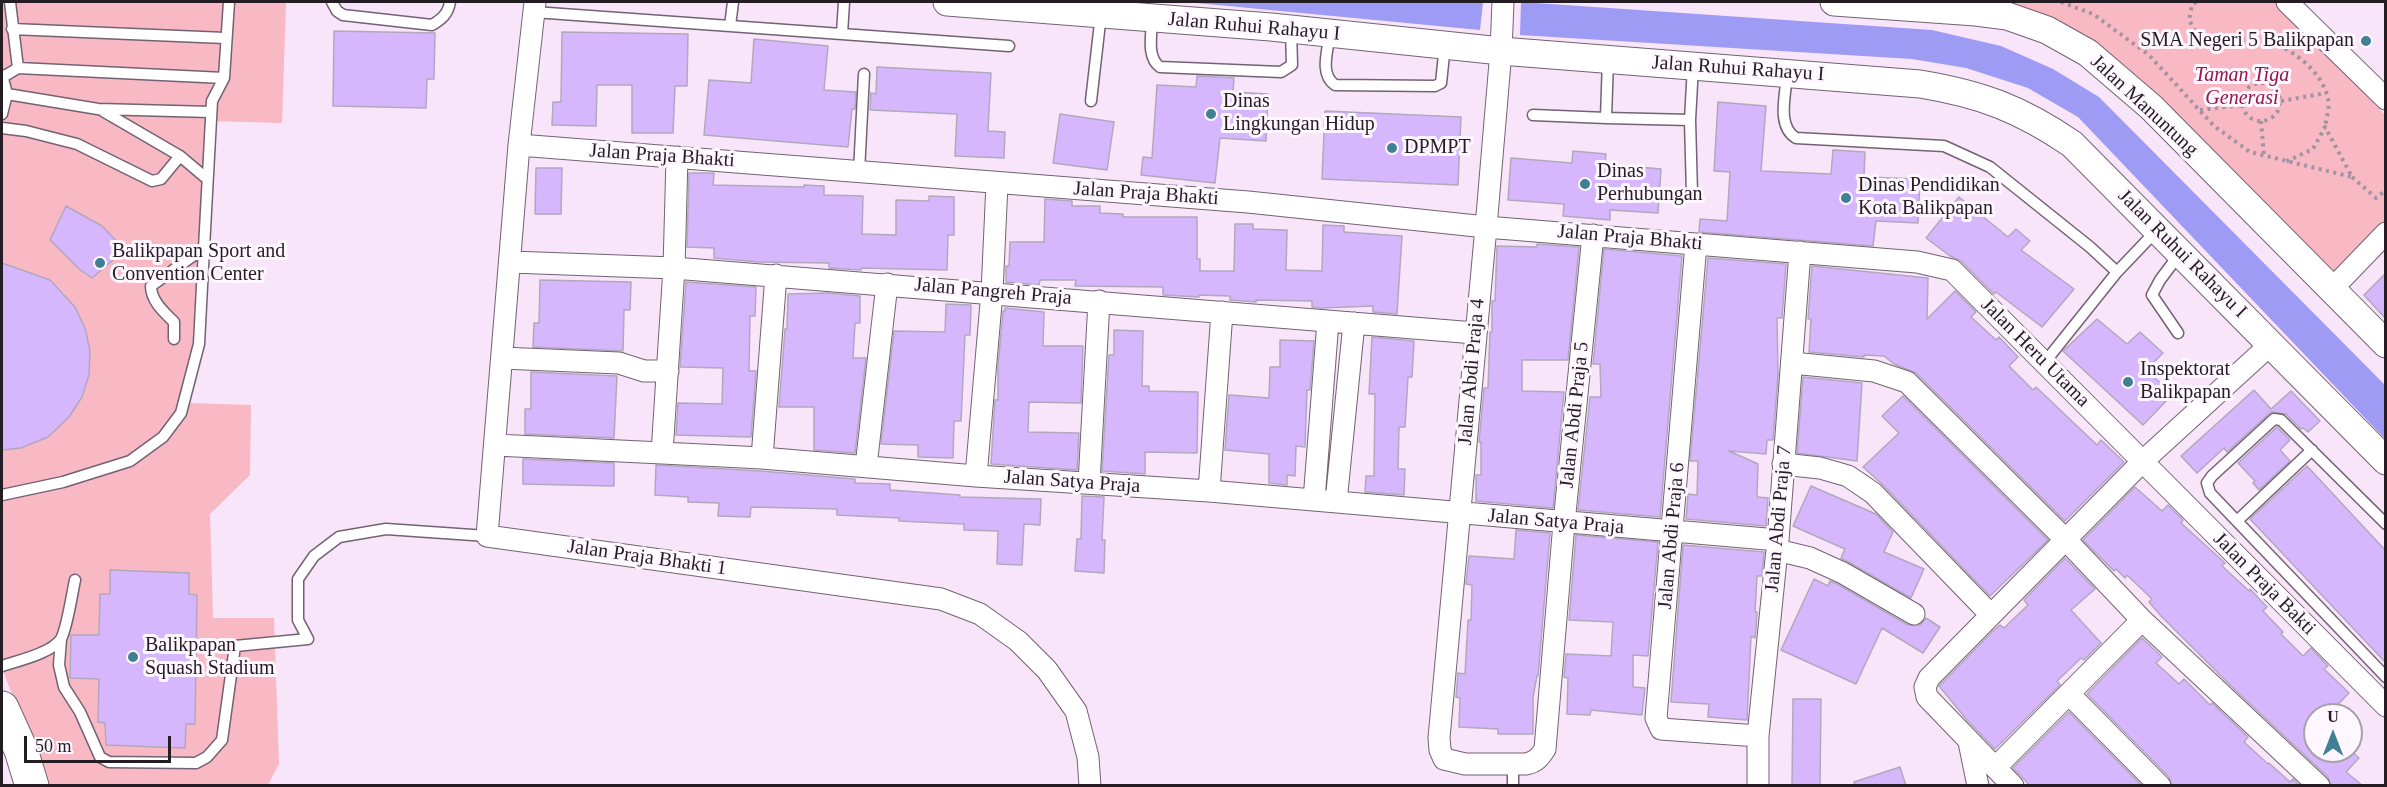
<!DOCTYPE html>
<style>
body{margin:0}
#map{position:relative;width:2387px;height:787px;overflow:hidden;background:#f8e5f9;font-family:"Times New Roman",serif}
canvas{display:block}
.frame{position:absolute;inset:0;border:3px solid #241d24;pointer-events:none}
.north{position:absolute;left:2303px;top:703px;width:60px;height:60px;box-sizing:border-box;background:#fef7ff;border:2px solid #a7a0a7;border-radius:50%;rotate:0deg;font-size:16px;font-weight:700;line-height:24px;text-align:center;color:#241d24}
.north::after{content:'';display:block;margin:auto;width:21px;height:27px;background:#407f94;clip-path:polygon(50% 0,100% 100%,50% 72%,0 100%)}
.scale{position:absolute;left:24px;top:736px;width:147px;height:27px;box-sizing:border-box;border:3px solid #241d24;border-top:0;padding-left:8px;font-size:18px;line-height:21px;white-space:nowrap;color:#241d24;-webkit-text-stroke:4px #fef7ff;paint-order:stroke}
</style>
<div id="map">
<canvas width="2387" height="787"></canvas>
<div class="frame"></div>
<div class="north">U</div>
<div class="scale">50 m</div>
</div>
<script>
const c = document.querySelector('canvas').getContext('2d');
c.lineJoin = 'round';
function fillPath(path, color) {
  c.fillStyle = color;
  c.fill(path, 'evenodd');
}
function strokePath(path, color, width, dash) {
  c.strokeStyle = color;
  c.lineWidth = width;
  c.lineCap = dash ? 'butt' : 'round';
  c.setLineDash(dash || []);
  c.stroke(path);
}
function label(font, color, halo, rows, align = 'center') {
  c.font = font + ' "Times New Roman",serif';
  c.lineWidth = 6;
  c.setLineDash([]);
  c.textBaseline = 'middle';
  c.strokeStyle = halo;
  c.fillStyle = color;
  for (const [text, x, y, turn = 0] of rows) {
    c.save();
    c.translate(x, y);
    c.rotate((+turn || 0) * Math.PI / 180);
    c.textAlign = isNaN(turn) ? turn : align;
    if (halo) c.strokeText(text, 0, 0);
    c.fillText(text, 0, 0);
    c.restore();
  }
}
fillPath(new Path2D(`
 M2,2H286L282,123L207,121L189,403L251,405L250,475L210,514L213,618H274L279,764L268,785H46L2,668Z
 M1900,2H2277L2385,115V220L2320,286L2070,47Z`), '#f8b8c4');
fillPath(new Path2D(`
 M1186,2H1483L1480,30Z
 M1521,2L1932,30L2001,46L2053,69L2099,97L2385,385V439L2078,117L2028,88L1966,68L1912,59L1520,35Z`), '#9d9bf3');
const building = new Path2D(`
 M334,31L435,33L434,79H427L426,108L333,106Z
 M562,32L688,34L687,86H675L673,133H632V85H597L596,126L552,125L553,102H561Z
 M754,39L828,46L824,90L856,92L855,109H852L848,147L704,135L709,80L751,83Z
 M877,67L991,73L988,131L1005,132L1004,158L955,156L957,114L870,110L871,93L876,94Z
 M1197,76L1234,78L1233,92L1268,94L1266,141L1220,138L1215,183L1141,175L1143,157L1152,158L1157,85L1196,87Z
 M1718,102L1766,106L1761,171L1831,174L1833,150L1865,152L1864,177L1920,179L1918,223L1876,221L1873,246L1699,232L1700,219L1727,221L1730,172L1714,171Z
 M1325,111L1461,117L1458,185L1322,179Z
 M1060,114L1114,122L1107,170L1053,163Z
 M1573,151L1606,154L1605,164L1661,169L1658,213L1610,210V220L1563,216L1564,204L1508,200L1511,158L1572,163Z
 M536,168H562L561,214H535Z
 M689,173H714L713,185L804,187V185L824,186V195L863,196L862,234L896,235V200L929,201V196L954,197V235H948L947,270L861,268V270L829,268V263L759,262L714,258V248L687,247Z
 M1959,197L2008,237L2016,229L2030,241L2021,250L2074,289L2042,327L1996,292L1994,294L1961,261L1950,256L1926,238Z
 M1045,199L1072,201V206H1100V213L1123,214V217H1197V259H1200V271H1234L1235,224H1253V229L1287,230L1286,270L1322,271L1323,225L1344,226V232L1402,236L1397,314L1373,312V306L1321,308L1312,307V301L1256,300V302L1230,300V296L1199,295V297L1163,295V287L1075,286L1076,280H1040L1039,285L1006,282V266H1009L1010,242H1044Z
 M66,206L102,226L125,250L92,278L79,269L50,240Z
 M1537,244L1579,247L1568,360H1522V391L1564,392L1553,508L1476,501V475H1481V442H1479L1484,388H1488L1490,332H1492V301H1495L1497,246L1537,247Z
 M1604,249L1682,256L1660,517L1578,510L1590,397H1601L1600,364H1593Z
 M1708,258L1786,264L1782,318H1777L1778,375L1773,440H1767L1766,454L1729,451L1758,464L1757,497L1768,498L1766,526L1686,519L1688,494L1697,495L1698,461H1690Z
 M2,263L50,280L75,307L85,328L90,351L89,375L82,397L69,417L48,437L21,448L2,450Z
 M1812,266L1928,278L1927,319L1955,291L1976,312L1971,317L1996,340L1999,337L2018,357L2009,366L2033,390L2036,387L2097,445L2101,440L2124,462L2065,521L1916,373L1894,364L1884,356L1864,355V357L1809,352L1811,319H1808Z
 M2385,274V318L2364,295Z
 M540,280L631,282L630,310H624L623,351L533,347L534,323H539Z
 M686,282L756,287L755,316H750L749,371H756L751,437L676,435L678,403L722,404L723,368L680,367Z
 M828,293L860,296V323H855L853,358H866L855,453L814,450V407H779L785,329H787L788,294Z
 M946,304L971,305L970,335H965L961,421H954L953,458L918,457V445L881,444L894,331L945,332Z
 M1005,308L1044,312L1043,346H1083L1081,403L1029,402L1028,432L1079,433L1077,470L991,464L995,400H998V366L1003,311H1005Z
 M2097,319L2127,344L2140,332L2163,353L2146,370L2173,394L2143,425L2063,351Z
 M1114,330L1143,331L1142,386H1149V391L1198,392L1197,453L1145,452V474L1102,471L1109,355H1114Z
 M1372,337L1414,341L1412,377H1408L1405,427H1399L1398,469H1405L1404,495L1365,492L1366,476H1374L1375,394H1369Z
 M1280,340L1314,341L1310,390H1307L1305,447L1296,446L1295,476L1287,475V485L1269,483V454L1225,450L1229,395L1269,398L1270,367H1280Z
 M531,372L617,376L614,438L525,434V409H531Z
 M1803,377L1862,383L1857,461L1797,453Z
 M2254,390L2271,409L2291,391L2320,421L2308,432L2303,428L2301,429L2286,414L2271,412L2227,452L2224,448L2197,473L2181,456Z
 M1903,396L2048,540L1990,596L1882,484L1863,467L1899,433L1882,416Z
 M2277,427L2290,440L2280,450L2290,461L2259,490L2253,483L2255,481L2238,463Z
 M523,459L614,463V486L523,484Z
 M656,465L761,471L855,479V483L890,484V490L960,495V497L1041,499L1040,525L1024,524L1022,565L997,564L998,531L964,530V524L899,521V518L837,515V509L751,507L750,517L718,516L719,503L688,502V497L655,495Z
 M2307,466L2385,550V662L2250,519Z
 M1811,486L1876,514L1893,532L1884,552L1924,569L1911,598L1841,558L1845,549L1793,526Z
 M2135,487L2162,511L2168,505L2183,520L2181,523L2225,563L2222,566L2249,591L2250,589L2267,607L2263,611L2283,632L2281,634L2303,656L2311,648L2328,666L2324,669L2349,693L2328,715H2315V751H2351L2359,758L2346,772L2363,786H2331L2328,777L2230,685L2161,616L2149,602L2152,599L2127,575L2125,578L2116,569L2114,571L2083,540Z
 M1082,496L1104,497L1102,540H1105L1104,573L1075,571L1077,539H1081Z
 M1516,530L1550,533L1538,676H1537L1533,697V734H1498V729L1459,727L1460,698L1456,697L1458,673L1465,674L1468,620H1471L1472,585L1466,584L1469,556L1514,559Z
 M1576,535L1658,542L1648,656L1633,655V687L1645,688L1642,715L1591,710L1590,715L1567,714L1568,678L1564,677L1566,654L1611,656L1613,622L1569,620Z
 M1683,545L1764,552L1762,576H1757L1755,612H1757L1756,629L1755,638L1751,636L1747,720L1708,717L1709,704L1671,702Z
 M2065,558L2095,589L2071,610L2101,643L2084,660L2081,658L2057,681L2060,685L1995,749L1967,720L1939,686L1993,631L2000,625L2004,628L2028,605L2024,600Z
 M110,570L189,573V594L197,595L195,724H186L185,748L106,745L105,723L98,722L99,679L70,678L71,635H99L100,594H110Z
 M1814,579L1828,586L1830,581L1837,584L1908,625H1920L1926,618L1940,627L1923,653L1882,628L1856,684L1781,650Z
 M2142,638L2162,657L2156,663L2179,684L2184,679L2210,705L2212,703L2248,737L2244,742L2268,764L2269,763L2290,782L2293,779L2300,786H2172L2169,777L2087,694Z
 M1793,699H1821L1820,786H1792Z
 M2069,712L2142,786H2030L2024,779L2013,768Z
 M1900,767L1906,786H1855L1854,782Z`);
fillPath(building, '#d6b7fd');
strokePath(building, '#b1a8be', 1.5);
const service = new Path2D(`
 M332,2L337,11L343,15L432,25C442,19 448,14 450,2
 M534,12L730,26L733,2
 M1152,19C1152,34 1146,57 1160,67L1281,72L1292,65L1291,30
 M730,26L1009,46
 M12,29L225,38
 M1330,33C1328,50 1319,74 1335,85L1435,86L1441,83L1445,45
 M842,34L844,2
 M1608,59L1606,118L1690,120L1693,66
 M18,68L224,78
 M1787,74C1786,94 1776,126 1796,138L1944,146L1990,167L2090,247L2117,272L2157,230
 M2,75L7,94L2,114
 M3,77L18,68L10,2
 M7,94L98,109L211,112
 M1091,101L1101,14
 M101,110L180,156L206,178
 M1533,115L1606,118
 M1690,120L1692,194
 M2,128L26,131L77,144L152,181L161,179L180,156
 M859,172L864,74
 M2178,333L2152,295L2160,280L2181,252
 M174,339V322C164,312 151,301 151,286L204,248L212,101L224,78L229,2
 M2045,362L2117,272
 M2,495L63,482L130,461L163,437L181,413L199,344L204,248
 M2237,521L2312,450
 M2386,524L2281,420L2274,419L2212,476L2207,483L2210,493L2386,677
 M61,639L59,665L64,687L80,712L100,757L109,762L196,763L207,757L222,740L235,646L308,639L298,620V579L314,556L339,537L386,529L487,536
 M2,666C17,661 52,653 61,639C67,628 72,594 75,580
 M1513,765V786`);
const minor = new Path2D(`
 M535,2L519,145L1248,202L1486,227L1917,262L1952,270L2386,706
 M1503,2L1501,51L1486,227L1439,738L1440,750L1444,759L1465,764H1526C1536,762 1540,757 1545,749L1564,523L1593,235
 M2287,2L2386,99
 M519,145L487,536L941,599L980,614L1018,641L1047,670L1076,711L1088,757L1090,786
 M677,157L674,268L662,453L762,458L976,476L1209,491L1778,540
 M1696,244L1656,718L1661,729L1758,736
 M511,262L674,268L1475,333
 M2331,290L2386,233
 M502,358L619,363L644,371H668
 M1792,363L1874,371L1907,382L2066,540L2142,620L2319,786
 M495,445L662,453
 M762,458L776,275
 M1783,464L1820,468L1848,476L1873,493L1991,615
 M866,466L887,284
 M976,476L992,292L997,184
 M1089,483L1099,301
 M1209,491L1222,312
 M1314,500L1328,321
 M1336,502L1354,323
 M1777,550L1810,558L1843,573L1914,614
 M2069,694L2160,786
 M1969,742L1978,786
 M1996,767L2142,620
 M1758,786V736L1778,540L1800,252
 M2013,786L1927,697L1925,687L1929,678L2143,461L2271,344`);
const tertiary = new Path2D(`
 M947,2L1271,27L1501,51L1920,84C1981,94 2021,109 2072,144L2386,461
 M1834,2L1976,12L2007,16L2047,30L2088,53L2151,107L2386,344`);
const trunk = new Path2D(`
 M2,708L21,750L32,786`);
strokePath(service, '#726273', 13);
strokePath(minor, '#726273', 23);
strokePath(tertiary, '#726273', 29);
strokePath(trunk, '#726273', 35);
strokePath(new Path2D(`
 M2061,2L2093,14L2149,55L2214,126L2250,152L2352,177L2325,127L2313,149L2285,162
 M2196,2L2192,5L2189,20L2198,36C2218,42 2238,39 2258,40C2286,42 2323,71 2328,99C2330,108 2326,119 2325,127
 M2242 102a19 19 0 1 1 38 0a19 19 0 1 1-38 0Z
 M2281,101L2326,93
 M2200,110L2242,105
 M2261,121L2264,156
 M2352,177L2376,198L2386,190`), '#a193a1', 4, [3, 4.5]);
strokePath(service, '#fff', 10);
strokePath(minor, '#fff', 21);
strokePath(tertiary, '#fff', 27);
strokePath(trunk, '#fff', 33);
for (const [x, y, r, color] of [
 [2366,41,6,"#407f94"],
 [1211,114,6,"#407f94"],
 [1392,148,6,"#407f94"],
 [1585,184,6,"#407f94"],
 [1846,198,6,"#407f94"],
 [100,263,6,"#407f94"],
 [2128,382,6,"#407f94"],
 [133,657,6,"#407f94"]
]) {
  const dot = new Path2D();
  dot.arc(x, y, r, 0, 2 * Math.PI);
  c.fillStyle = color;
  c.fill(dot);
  strokePath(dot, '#fef7ff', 2);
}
label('20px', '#241d24', '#fef7ff', [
 ["Jalan Ruhui Rahayu I",1254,27,5],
 ["Jalan Ruhui Rahayu I",1738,69,4],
 ["Jalan Manuntung",2144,106,43],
 ["Jalan Praja Bhakti",662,156,4],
 ["Jalan Praja Bhakti",1146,194,4],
 ["Jalan Praja Bhakti",1630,238,5],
 ["Jalan Ruhui Rahayu I",2182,254,45],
 ["Jalan Pangreh Praja",993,292,5],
 ["Jalan Heru Utama",2035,353,45],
 ["Jalan Abdi Praja 4",1472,372,-85],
 ["Jalan Abdi Praja 5",1575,415,-84],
 ["Jalan Satya Praja",1072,482,4],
 ["Jalan Abdi Praja 7",1779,519,-85],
 ["Jalan Satya Praja",1556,522,5],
 ["Jalan Abdi Praja 6",1672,536,-85],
 ["Jalan Praja Bhakti 1",647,558,8],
 ["Jalan Praja Bakti",2264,584,45]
]);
label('20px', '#241d24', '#fef7ff', [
 ["SMA Negeri 5 Balikpapan",2354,41,"right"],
 ["Dinas",1223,102],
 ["Lingkungan Hidup",1223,125],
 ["DPMPT",1404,148],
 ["Dinas",1597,172],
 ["Perhubungan",1597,195],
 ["Dinas Pendidikan",1858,186],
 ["Kota Balikpapan",1858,209],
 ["Balikpapan Sport and",112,252],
 ["Convention Center",112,275],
 ["Inspektorat",2140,370],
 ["Balikpapan",2140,393],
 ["Balikpapan",145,646],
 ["Squash Stadium",145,669]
], 'left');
label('italic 20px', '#911843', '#fef7ff', [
 ["Taman Tiga",2242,76],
 ["Generasi",2242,99]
]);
</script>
